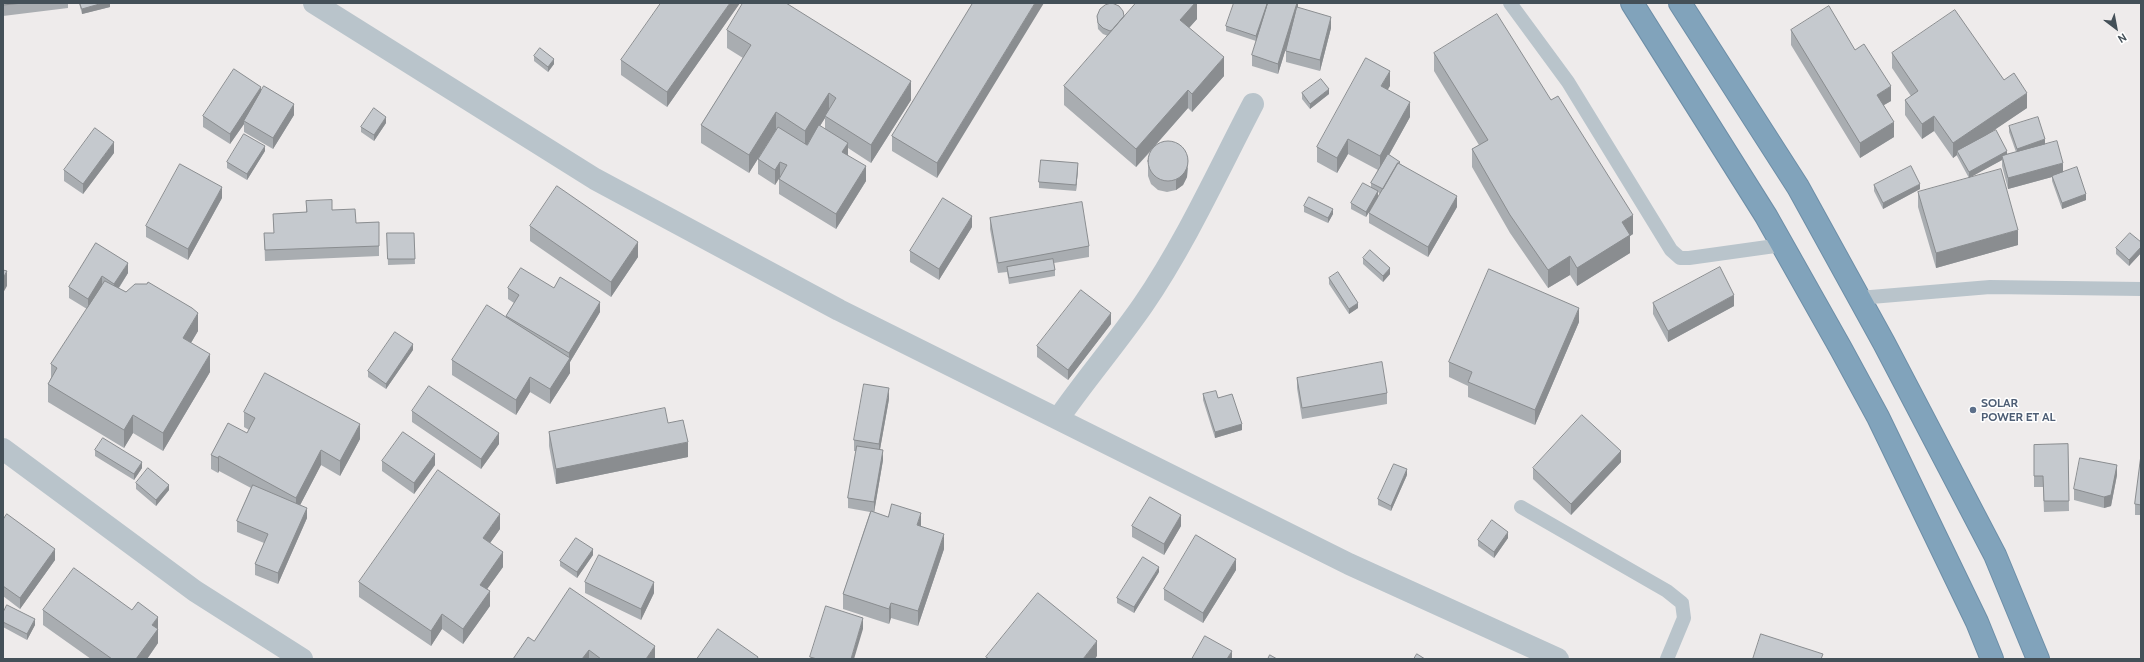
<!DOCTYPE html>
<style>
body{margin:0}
#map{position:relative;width:2144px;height:662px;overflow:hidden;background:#eeebeb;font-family:Cabin,sans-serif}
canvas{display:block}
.frame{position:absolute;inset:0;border:4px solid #445058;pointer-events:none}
.north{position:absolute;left:2096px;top:8px;width:40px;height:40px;-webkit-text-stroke:3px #fff;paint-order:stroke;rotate:148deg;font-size:11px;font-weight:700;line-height:16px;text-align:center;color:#445058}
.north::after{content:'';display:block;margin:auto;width:14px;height:18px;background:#445058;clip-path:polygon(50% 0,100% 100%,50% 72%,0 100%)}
</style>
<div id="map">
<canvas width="2144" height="662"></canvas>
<div class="frame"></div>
<div class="north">N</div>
</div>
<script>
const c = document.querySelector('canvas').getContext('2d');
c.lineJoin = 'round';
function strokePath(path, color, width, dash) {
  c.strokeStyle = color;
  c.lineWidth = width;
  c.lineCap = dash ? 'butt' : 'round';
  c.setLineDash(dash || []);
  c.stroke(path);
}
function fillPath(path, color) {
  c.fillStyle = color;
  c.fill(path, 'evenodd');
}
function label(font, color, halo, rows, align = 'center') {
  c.font = font + ' Cabin,sans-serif';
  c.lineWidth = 3;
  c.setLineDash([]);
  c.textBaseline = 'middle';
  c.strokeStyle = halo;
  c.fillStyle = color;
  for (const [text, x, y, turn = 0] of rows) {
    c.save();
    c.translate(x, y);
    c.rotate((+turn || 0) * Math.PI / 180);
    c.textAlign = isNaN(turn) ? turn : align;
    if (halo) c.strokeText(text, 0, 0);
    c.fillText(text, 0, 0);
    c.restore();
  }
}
const highway = new Path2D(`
 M1632,3L1766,216L1841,349L1878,417L1977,622L1992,659
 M1680,3L1798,187L1884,343L1995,555L2038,659`);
strokePath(highway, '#6d8ea7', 24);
strokePath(new Path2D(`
 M1510,3L1568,82L1671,250L1680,258H1689L1782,245
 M1859,298L1990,287L2141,289
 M1521,507L1667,591L1682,603L1684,618L1667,659`), '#b9c4cb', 14);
strokePath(new Path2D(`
 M314,3L595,179L839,310L1349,564L1558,659
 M1058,419C1085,380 1116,344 1143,305C1186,242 1218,171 1253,104
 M3,449L195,591L302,659`), '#b9c4cb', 22);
strokePath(highway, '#81a3bb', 22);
fillPath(new Path2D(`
 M3,3H68V8L3,16Z
 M79,3H110V7L82,14Z
 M740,3L667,107L621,75V60Z
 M973,3L937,178L892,151V136Z
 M1197,3V19L1189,28L1224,76L1192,112L1188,108L1154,147L1188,168L1187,177L1183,185L1176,190L1167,192L1158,190L1151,184L1148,176V157L1151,151L1136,167L1064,105V86L1108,36L1103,34L1098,29L1097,16H1124Z
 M1298,3V8L1331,28L1320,71L1286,62V48L1278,74L1252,66V55L1256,41L1226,31V26L1267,4Z
 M727,30L911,100L871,163L848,148V155L866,181L836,229L779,194V179L780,177L775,185L758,174V159L776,130L749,173L701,143V125L743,58L727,48ZM825,118V129L820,126Z
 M1791,30L1855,50L1891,101L1884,105L1894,137L1860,158L1791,45Z
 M1434,53L1633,234L1630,236V253L1577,286L1570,275L1548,288L1510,233L1472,167V149L1479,145L1434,71Z
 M1892,53L2004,80L2027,108L1986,135L2007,154L2016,152L2009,132V126L2045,144L2063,172L2086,200L2062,209L2052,181V177L2008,189L2002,166V160L1969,178L1957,156V155L1953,158L1934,131L1922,139L1905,115V100L1911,96L1892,68Z
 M534,56L554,64L548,72L534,61Z
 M1390,86L1387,90L1410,117L1389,155L1457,207L1428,257L1369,223V213L1380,194L1378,192V197L1366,217L1351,209V203L1371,188V183L1378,170L1348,154L1337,173L1317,162V147Z
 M261,92L294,115L273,149L244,132V124L230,144L203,127V116Z
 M1302,93L1329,94L1310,109L1302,99Z
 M386,123L374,141L361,132V127Z
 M265,151L247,180L227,168V162Z
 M114,153L83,194L64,181V170Z
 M1078,169L1076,191L1039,188V182Z
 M1874,185L1920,189L1883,209L1874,191Z
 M1918,192L2018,245L1936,268L1918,207Z
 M222,198L188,260L146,237V226Z
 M306,201L332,210L356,223L379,222V256L265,261L264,233H274L273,214L306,212Z
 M1304,206L1333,214L1328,223L1304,212Z
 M990,218L1089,246V257L1054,263L1055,270V276L1009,284L1007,272L998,273L990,229Z
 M530,226L638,257L611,297L530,241Z
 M972,227L939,280L910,262V251Z
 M387,233H414L415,264L388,265Z
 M2141,242V253L2129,266L2116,254V248Z
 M96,243L128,273L119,288L198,331L191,343L210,372L163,451L133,433L124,448L48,402V384L51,378V364L87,309L69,298V287Z
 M1363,258L1390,274L1383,282L1363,264Z
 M1329,278L1358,308L1349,314L1329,284Z
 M508,288H554L600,312L570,362V373L550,404L530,392L516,415L452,375V360L506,317V316L514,303L508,299Z
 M1653,303L1734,306L1668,342L1653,314Z
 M1579,322L1535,425L1468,397V386L1449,377V362Z
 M1111,324L1068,380L1037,357V346Z
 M413,350L386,389L368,377V371Z
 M1297,378L1387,393V404L1302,419L1297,388Z
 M1203,394L1218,398L1242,430L1215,438L1203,400Z
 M889,399L880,449L883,460L874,512L888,517L921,526L944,549L918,626L891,618L889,624L843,609V594L870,512L848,508V498L856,451H854V440Z
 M412,411L499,444L481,469L412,422Z
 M244,412L360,439L340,476L321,465L300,505L307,518L278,584L255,575V564L264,543L237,532V521L251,488L219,471L218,473L211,469V455L247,433L249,430L244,427Z
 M668,423L688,457L556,484L549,446V432Z
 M2068,444L2069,511L2044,512L2043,487H2034V445Z
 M95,450L142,468L134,480L95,456Z
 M2141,455V515H2135V504Z
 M382,461L435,465L414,494L382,471Z
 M1621,462L1571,515L1533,479V468Z
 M1407,475L1391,511L1378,505V499Z
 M2117,475L2111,506L2104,508L2074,500V489Z
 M136,483L169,490L156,506L136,489Z
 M3,520L55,560L20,609L3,596Z
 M1132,526H1181L1164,555L1132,537Z
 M500,529L490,543L503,567L487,589L490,606L463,644L442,629L431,646L359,597V582Z
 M1508,538L1494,558L1478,546V540Z
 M593,555L577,578L560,566V561Z
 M1236,570L1203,623L1164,600V589Z
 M1159,572L1134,613L1117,603V598Z
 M585,582L654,593L641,620L585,593Z
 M43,610L158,632V643L147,659H91L43,625Z
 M3,613L35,625L27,640L3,627Z
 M534,641L655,659H513Z`), '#a9adb1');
fillPath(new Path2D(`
 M103,3H110V7L82,14V9Z
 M730,3H740L667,107V92Z
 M1035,3H1044L937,178V163Z
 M1195,3H1197V19L1180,38V20Z
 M1297,3H1298V10L1278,74V64Z
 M1267,4V10L1256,41V36Z
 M1331,17V28L1320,71V60Z
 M1224,57V76L1192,112V94Z
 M554,59V64L548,72V67Z
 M1390,71V86L1381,101V86Z
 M911,81V100L871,163V145Z
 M1891,86V101L1877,109V95Z
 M261,87V97L244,121V124L230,144V134Z
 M1329,89V94L1310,109V104Z
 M1188,90V108L1136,167V149Z
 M829,93V112L825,116V118L805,149V131Z
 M2027,93V108L1959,154L1957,151V155L1953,158V143Z
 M1410,102V117L1380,171V156Z
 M294,104V115L273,149V138Z
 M776,112V130L749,173V155Z
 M1934,116V131L1922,139V124Z
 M386,117V123L374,141V135Z
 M1894,122V137L1860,158V143Z
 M1348,139V154L1337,173V158Z
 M2045,139V145L2017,155V149Z
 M114,142V153L83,194V184Z
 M848,143V158L842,152Z
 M265,146V151L247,180V174Z
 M2007,151V157L2002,156V160L1969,178V172Z
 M1188,157L1187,177L1183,185L1176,190V180Z
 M780,162V177L775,185V170Z
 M1078,163V169L1076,191V185Z
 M2063,163V174L2008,189V178Z
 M866,166V181L836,229V214Z
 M1920,184V189L1883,209V203Z
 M222,187V198L188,260V249Z
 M1378,191V197L1366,217V212Z
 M2086,194V200L2062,209V203Z
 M1457,196V207L1428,257V247Z
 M1333,209V214L1328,223V218Z
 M1633,215V234L1630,236V253L1577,286V268L1622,222Z
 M972,216V227L939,280V269Z
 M2018,230V245L1936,268V253Z
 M638,242V257L611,297V282Z
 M2141,247V253L2129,266V260Z
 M1570,256V275L1548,288V270Z
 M128,263V273L114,295V284Z
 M1390,268V274L1383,282V276Z
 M7,271V286L3,293V278Z
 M102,276V287L88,309V299Z
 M1734,295V306L1668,342V331Z
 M600,302V312L570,362V373L550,404V389L569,359V353Z
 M1358,303V308L1349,314V309Z
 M1579,308V322L1535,425V410Z
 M198,313V331L183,356V338Z
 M1111,313V324L1068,380V370Z
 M413,344V350L386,389V384Z
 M210,354V372L163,451V433Z
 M530,377V392L516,415V400Z
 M889,388V399L879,455V444Z
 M133,415V433L124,448V430Z
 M360,424V439L340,476V461Z
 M1242,424V430L1215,438V432Z
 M499,433V444L481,469V459Z
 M688,442V457L556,484V469Z
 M321,450V465L296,513V498Z
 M883,450V460L874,513V502Z
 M1621,451V462L1571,515V504Z
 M435,454V465L414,494V483Z
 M219,456V471L218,473V458Z
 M142,462V468L134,480V474Z
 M2117,465V475L2111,506L2104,508V497Z
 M1407,469V475L1391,511V506Z
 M169,485V490L156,506V500Z
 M307,508V518L278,584V573Z
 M921,513V528L917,525Z
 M500,514V529L483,553V538Z
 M1181,515V526L1164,555V544Z
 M1508,532V538L1494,558V552Z
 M944,534V549L918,626V611Z
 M55,549V560L20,609V598Z
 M593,549V555L577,578V572Z
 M503,552V567L480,599V585Z
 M1236,559V570L1203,623V613Z
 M1159,567V572L1134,613V607Z
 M654,582V593L641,620V609Z
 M490,591V606L463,644V629Z
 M891,603V618L889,624V609Z
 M442,614V629L431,646V631Z
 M158,617V643L147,659H136L152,625Z
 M863,618V629L854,659H851Z
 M35,619V625L27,640V634Z
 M1097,641V656L1095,659H1083Z
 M655,646V659H646Z
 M589,650V659H582Z
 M1232,651V659H1227Z`), '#8a8d90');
const building = new Path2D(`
 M3,3H23L3,5Z
 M80,3H103L82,9Z
 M661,3H730L667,92L621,60Z
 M743,3H786L911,81L871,145L825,116L836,98L829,93L805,131L776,112L749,155L701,125L751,45L727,30Z
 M973,3H1035L937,163L892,136Z
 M1112,3L1119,6L1123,11L1124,16L1112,30L1110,31L1103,28L1098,23L1097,16L1100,9L1105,5Z
 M1136,3H1195L1180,20L1224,57L1192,94L1188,90L1136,149L1064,86Z
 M1234,3H1264L1267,4L1256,36L1226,26Z
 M1268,3H1297L1278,64L1252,55Z
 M1829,6L1855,50L1864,44L1891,86L1877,95L1894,122L1860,143L1791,30Z
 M1297,7L1331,17L1320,60L1286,51Z
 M1955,10L2004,80L2014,73L2027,93L1953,143L1934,116L1922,124L1905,100L1918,91L1892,53Z
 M1497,14L1551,100L1558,96L1633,215L1622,222L1630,235L1577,268L1570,256L1548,270L1510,215L1472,149L1488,140L1434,53Z
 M540,48L554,59L548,67L534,56Z
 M1366,58L1390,71L1381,86L1410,102L1380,156L1348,139L1337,158L1317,147Z
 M234,69L261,87L230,134L203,116Z
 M1321,79L1329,89L1310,104L1302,93Z
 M264,86L294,104L273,138L244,121Z
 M374,108L386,117L374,135L361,127Z
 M2038,117L2045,139L2017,149L2009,126Z
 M819,125L848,143L842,152L866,166L836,214L779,179L787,165L780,162L775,170L758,159L778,127L807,145Z
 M95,128L114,142L83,184L64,170Z
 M1996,130L2007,151L1969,172L1957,151Z
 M244,134L265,146L247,174L227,162Z
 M2057,141L2063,163L2008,178L2002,156Z
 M1148 161a20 20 0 1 1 40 0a20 20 0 1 1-40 0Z
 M1388,154L1400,162L1399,163H1398L1383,189L1371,183Z
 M1041,160L1078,163L1076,185L1039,182Z
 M1398,163L1457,196L1428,247L1369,213Z
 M180,164L222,187L188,249L146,226Z
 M1911,166L1920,184L1883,203L1874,185Z
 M2077,167L2086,194L2062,203L2052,176Z
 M2001,169L2018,230L1936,253L1918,192Z
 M1363,183L1378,191L1366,212L1351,203Z
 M557,186L638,242L611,282L530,226Z
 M1309,197L1333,209L1328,218L1304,206Z
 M943,198L972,216L939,269L910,251Z
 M332,200V210L355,209L356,223L379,222V246L265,250L264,233H274L273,214L307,212L306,201Z
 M1082,202L1089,246L998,263L990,218Z
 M387,233H414L415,259H388Z
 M2130,233L2141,242V247L2129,260L2116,248Z
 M96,243L128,263L114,284L102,276L88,299L69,287Z
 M1370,250L1390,268L1383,276L1363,258Z
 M1053,259L1055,270L1009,278L1007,267Z
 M1720,267L1734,295L1668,331L1653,303Z
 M521,268L554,288L560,277L600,302L569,353L506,316L519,295L508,288Z
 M1489,269L1579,308L1535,410L1468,382L1472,372L1449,362Z
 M3,270L7,271L3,278Z
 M1338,272L1358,303L1349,309L1329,278Z
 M105,281L126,292L135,284H147L148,282L192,308L198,313L183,338L210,354L163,433L133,415L124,430L48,384L57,368L51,364Z
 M1081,290L1111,313L1068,370L1037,346Z
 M487,305L570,358L550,389L530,377L516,400L452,360Z
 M395,332L413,344L386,384L368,371Z
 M1382,362L1387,393L1302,408L1297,378Z
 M265,373L360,424L340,461L321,450L296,498L219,456L218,458L211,455L228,423L247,433L255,418L244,412Z
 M864,384L889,388L879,444L854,440Z
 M429,386L499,433L481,459L412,411Z
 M1216,391L1218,398L1232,394L1242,424L1215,432L1203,394Z
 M665,408L668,423L683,420L688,442L556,469L549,432Z
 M1582,415L1621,451L1571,504L1533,468Z
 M403,432L435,454L414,483L382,461Z
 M103,438L142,462L134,474L95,450Z
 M2068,444L2069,501H2044L2043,476H2034V445Z
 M857,446L883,450L874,502L848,498Z
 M2141,455V505L2135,504Z
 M2080,458L2117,465L2111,495L2104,497L2074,489Z
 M1394,464L1407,469L1391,506L1378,499Z
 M148,468L169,485L156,500L136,483Z
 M438,470L500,514L483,538L503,552L480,585L490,591L463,629L442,614L431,631L359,582Z
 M253,485L307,508L278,573L255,564L268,534L237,521Z
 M1150,497L1181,515L1164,544L1132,526Z
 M892,504L921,513L917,525L944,534L918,611L891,603L889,609L843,594L871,511L888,517Z
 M7,514L55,549L20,598L3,586V520Z
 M1492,520L1508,532L1494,552L1478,540Z
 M1196,535L1236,559L1203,613L1164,589Z
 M576,538L593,549L577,572L560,561Z
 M599,555L654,582L641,609L585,582Z
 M1143,557L1159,567L1134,607L1117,598Z
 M74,568L132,610L138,602L158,617L152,625L158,629L136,659H112L43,610Z
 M570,588L655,646L646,659H601L589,650L582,659H513L528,637L534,641Z
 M1038,593L1097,641L1083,659H989L986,657Z
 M7,605L35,619L27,634L3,622V613Z
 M826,606L863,618L851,659H817L810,657Z
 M718,629L758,657L757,659H697Z
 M1761,634L1823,654L1821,659H1753Z
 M1205,636L1232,651L1227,659H1192Z
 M1417,654L1425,659H1414Z
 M1270,655L1277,659H1268Z`);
fillPath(building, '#c5c9ce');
strokePath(building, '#8a8d90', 1);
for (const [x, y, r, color] of [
 [1973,410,4,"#5c6f8a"]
]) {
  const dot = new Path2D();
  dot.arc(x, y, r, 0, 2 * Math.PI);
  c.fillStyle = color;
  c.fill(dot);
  strokePath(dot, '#fff', 1.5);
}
label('bold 12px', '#4e5e75', '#fff', [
 ["SOLAR",1981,403],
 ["POWER ET AL",1981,417]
], 'left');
</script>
